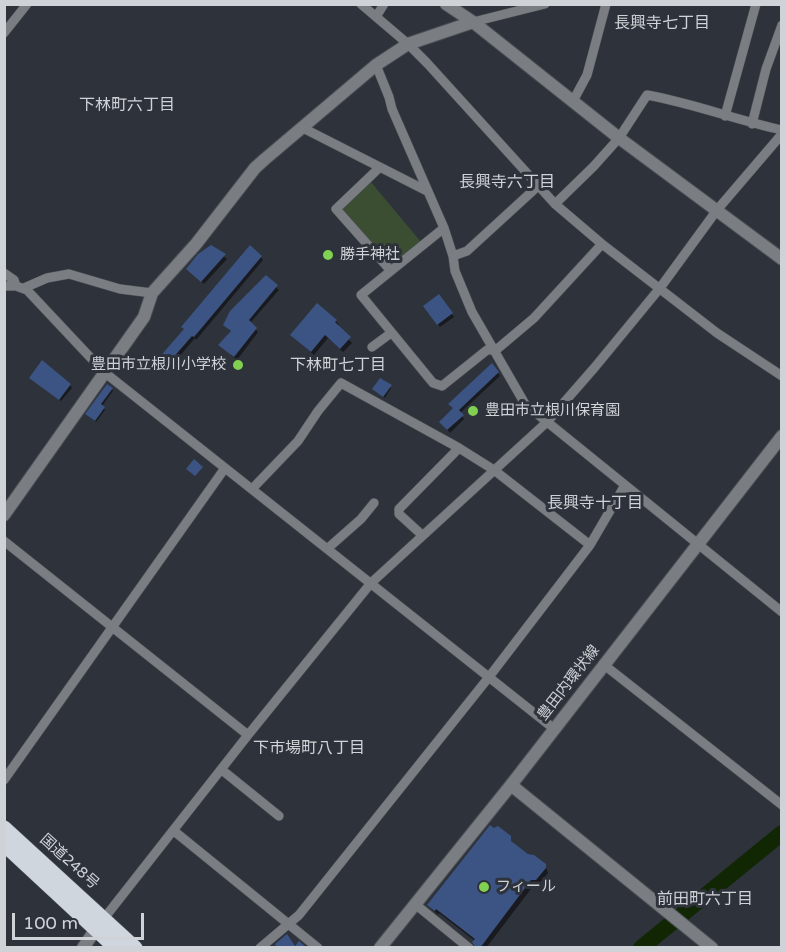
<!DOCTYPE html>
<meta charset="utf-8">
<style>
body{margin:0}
#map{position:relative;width:786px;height:952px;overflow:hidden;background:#2e323a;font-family:"Varela Round",sans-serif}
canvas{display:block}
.frame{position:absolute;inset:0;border:6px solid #cfd2d7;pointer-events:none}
.scale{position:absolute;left:12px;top:913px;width:132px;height:27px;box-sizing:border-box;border:3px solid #cfd2d7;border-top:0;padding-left:8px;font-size:18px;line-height:21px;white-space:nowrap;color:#cfd2d7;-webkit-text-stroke:4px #2e323a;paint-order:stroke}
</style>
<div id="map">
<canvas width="786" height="952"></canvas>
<div class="frame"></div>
<div class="scale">100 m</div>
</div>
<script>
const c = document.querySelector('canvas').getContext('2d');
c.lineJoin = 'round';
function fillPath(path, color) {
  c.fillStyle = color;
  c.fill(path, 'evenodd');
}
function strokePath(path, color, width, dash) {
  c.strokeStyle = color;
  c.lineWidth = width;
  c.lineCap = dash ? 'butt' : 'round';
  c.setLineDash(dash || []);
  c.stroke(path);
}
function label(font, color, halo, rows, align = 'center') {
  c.font = font + ' "Varela Round","Noto Sans JP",sans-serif';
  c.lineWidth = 6;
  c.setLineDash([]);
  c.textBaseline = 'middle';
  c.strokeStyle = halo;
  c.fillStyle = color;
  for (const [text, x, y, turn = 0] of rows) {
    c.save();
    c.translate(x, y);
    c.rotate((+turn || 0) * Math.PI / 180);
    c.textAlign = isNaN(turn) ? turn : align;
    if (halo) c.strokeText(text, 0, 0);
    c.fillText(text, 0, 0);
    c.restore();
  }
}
fillPath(new Path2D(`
 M370,181L421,242L393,265L390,264L342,211L343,207Z`), '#3c4e32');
fillPath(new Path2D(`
 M211,246L227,259L204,284L188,269Z
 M261,257L263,260L196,340L195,338L168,370L161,364L159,361Z
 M266,277L279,290L250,323L258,332L237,360L220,345L232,333L225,325Z
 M427,310L452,314L454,317L440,327Z
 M336,321L339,325L337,327L352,343L343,352L328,338L314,355L292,335Z
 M498,373L500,376L460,413L464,419L450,433L443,425L454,409L452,407Z
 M31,378L70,385L72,388L61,401Z
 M390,386L391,388L385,398L374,390Z
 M112,389L113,391L102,406L105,410L96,422L88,416Z
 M509,837L513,844L545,865L548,873L539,884L534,885L486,948H477L475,941L439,913L438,915L429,905Z`), '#0007');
strokePath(new Path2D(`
 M641,948L782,833`), '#112703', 16);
fillPath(new Path2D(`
 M211,245L226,254L201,282L186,269L198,254Z
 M250,245L262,256L194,337L192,336L165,367L157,360L184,329L181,327Z
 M266,275L278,285L249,320L257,328L234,357L218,345L231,331L223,325L230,311Z
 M439,294L453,313L437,325L423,306Z
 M317,303L337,320L335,322L351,337L340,349L325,335L311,352L290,335Z
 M42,360L71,384L59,400L29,378Z
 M492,363L499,372L459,410L464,415L447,430L439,422L453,408L448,404Z
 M380,378L392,385L383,397L372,389Z
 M107,384L113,388L101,404L105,407L95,421L85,414Z
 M194,459L203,467L195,476L186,469Z
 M490,825L494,828L498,826L511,836V841L528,854L534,855L546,864V868L536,880H531L480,948H476L472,942L475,939L436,909L435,911L427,905Z
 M287,934L295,946L299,941L307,948H277L275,944Z`), '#3c5483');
const minor = new Path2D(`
 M361,4L408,44L427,63L555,204L602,244L717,333L782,376
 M376,17L384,4
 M473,22L545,4
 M4,33L27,4
 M376,65L389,97L392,109L444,228L453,256L455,271L472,312L525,404L782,612
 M573,101L587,75L606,4
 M725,116L756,4
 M752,124L766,69L782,25
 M301,127L427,191
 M379,168L336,209L391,271
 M555,204L594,166L619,138L647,95C692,103 736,120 782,130
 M444,228L361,295L433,383L442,386L487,350H496L534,318L602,244
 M453,256L467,251L538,186
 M4,273L14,280L16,286
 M4,286H16L27,290L104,372L553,728
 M24,288L47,278L69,274L120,289L152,293
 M372,347L391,333
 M252,489L298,441L318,411L341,383L459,448L494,470L590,545
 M422,535L399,514V509L459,448
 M4,541L248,735
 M327,549L361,519L374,503
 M603,664L782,805
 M222,770L279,816
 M4,780L225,468
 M174,831L318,948
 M415,904L469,948
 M102,921L248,735L371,583L547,422L595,367L660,288L717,210L782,134
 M260,948L299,915L489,677L590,545L625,485`);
const tertiary = new Path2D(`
 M446,4L473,22L619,138L782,259
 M4,515L144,317L152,293L196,244L255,168L265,159L376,65L408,44L473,22
 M511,785L712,948
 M83,948L96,929
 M380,948L511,785L782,436`);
const trunk = new Path2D(`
 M4,828L135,948
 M4,844L116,948`);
strokePath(minor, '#4b4f56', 10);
strokePath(tertiary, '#4b4f56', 14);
strokePath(trunk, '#4b4f56', 16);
strokePath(minor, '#7a7d81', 9);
strokePath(tertiary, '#7a7d81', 12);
strokePath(trunk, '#d0d6de', 15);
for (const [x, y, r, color] of [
 [328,255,6,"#80d051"],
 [238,365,6,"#80d051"],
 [473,411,6,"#80d051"],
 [484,887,6,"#80d051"]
]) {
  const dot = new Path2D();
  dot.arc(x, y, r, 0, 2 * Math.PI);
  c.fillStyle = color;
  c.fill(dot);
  strokePath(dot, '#2e323a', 2);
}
label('15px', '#cfd2d7', '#2e323a', [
 ["勝手神社",340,255],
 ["豊田市立根川小学校",226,365,"right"],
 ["豊田市立根川保育園",485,411],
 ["フィール",496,887]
], 'left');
label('15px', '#cfd2d7', '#2e323a', [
 ["豊田内環状線",569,683,-52],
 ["国道248号",69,862,42]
]);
label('16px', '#cfd2d7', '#2e323a', [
 ["長興寺七丁目",662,24],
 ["下林町六丁目",127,106],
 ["長興寺六丁目",507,183],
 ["下林町七丁目",338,366],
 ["長興寺十丁目",595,504],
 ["下市場町八丁目",309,749],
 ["前田町六丁目",705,900]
]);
</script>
